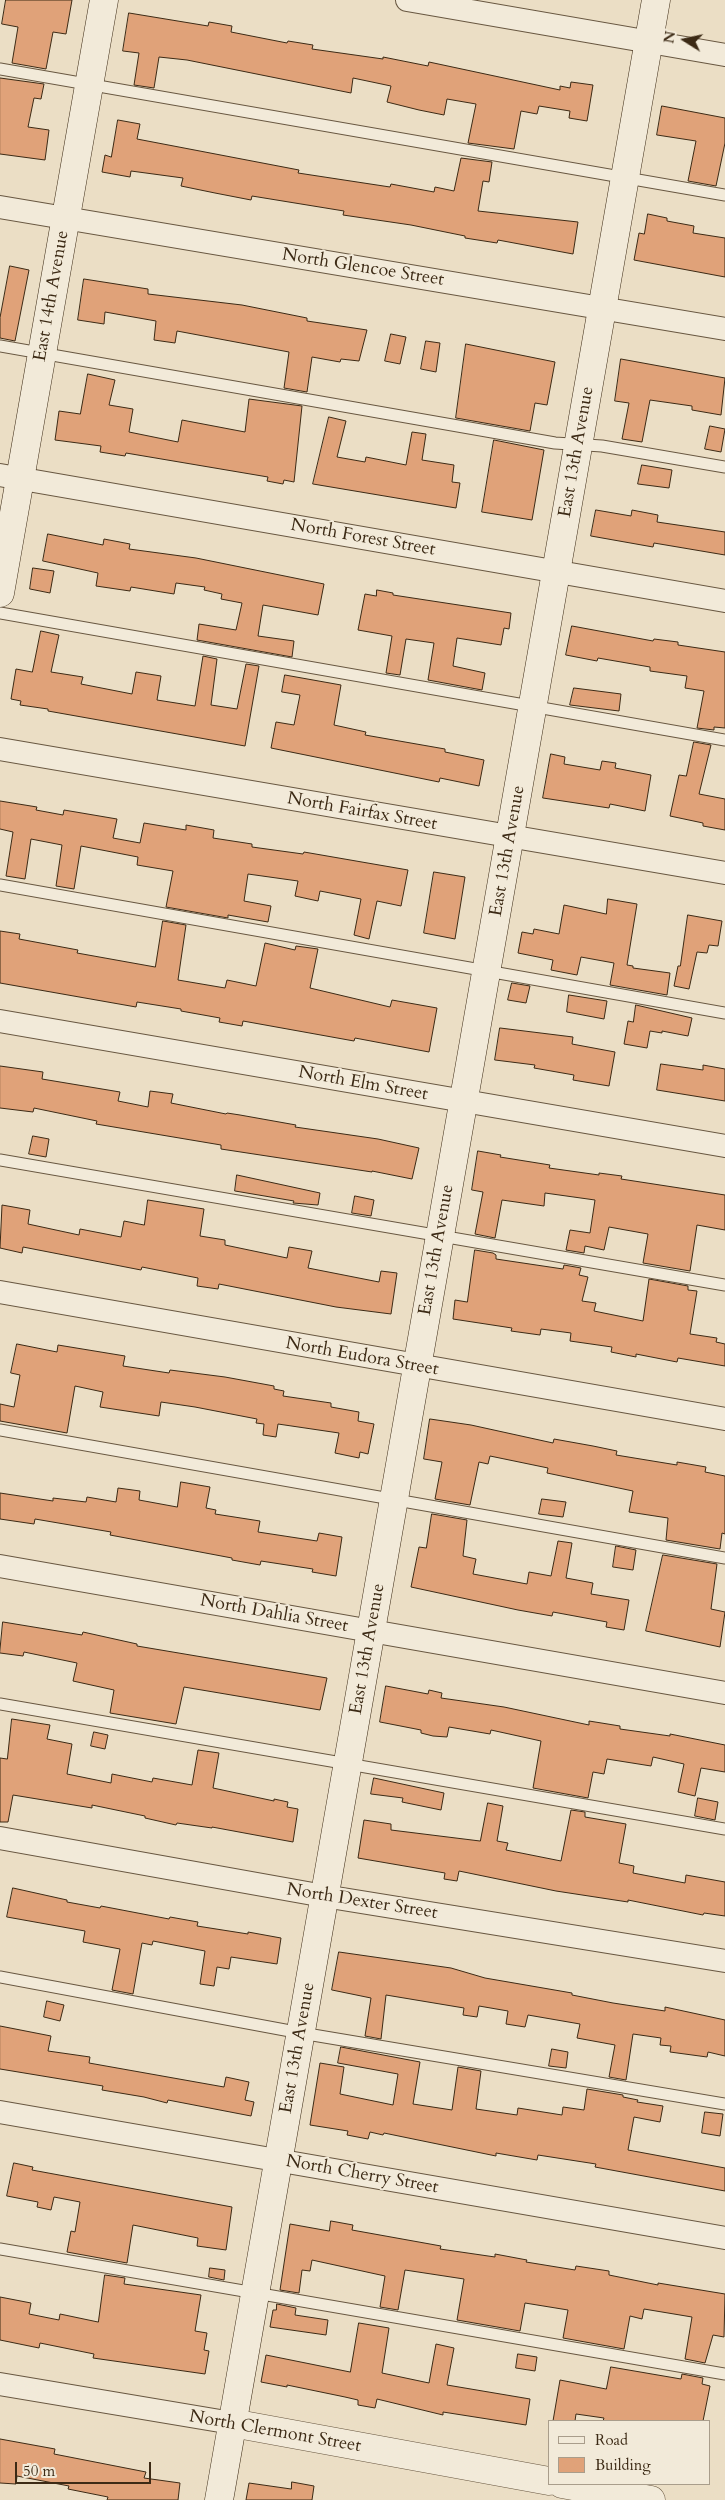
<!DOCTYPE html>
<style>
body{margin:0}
#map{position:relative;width:725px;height:2500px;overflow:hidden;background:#ebdec5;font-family:Cardo,serif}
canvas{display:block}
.legend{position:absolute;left:548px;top:2420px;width:162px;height:65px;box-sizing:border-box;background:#f2ead9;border:1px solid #a99d8b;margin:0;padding:6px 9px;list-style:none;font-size:15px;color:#3c2a15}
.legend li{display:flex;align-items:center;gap:10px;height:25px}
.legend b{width:25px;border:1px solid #a99d8b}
.north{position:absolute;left:660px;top:15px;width:50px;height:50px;-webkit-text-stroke:4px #f2ead9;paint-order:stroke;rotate:280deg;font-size:14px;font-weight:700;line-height:20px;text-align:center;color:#3c2a15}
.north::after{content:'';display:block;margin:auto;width:18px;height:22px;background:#3c2a15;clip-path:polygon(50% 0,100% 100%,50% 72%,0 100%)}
.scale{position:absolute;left:15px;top:2462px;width:136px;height:22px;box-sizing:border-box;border:2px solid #3c2a15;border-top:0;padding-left:6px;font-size:15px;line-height:18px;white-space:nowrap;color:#3c2a15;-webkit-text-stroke:4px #f2ead9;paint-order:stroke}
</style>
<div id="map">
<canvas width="725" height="2500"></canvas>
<ul class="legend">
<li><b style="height:6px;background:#f2ead9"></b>Road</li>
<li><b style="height:14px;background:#e0a279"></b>Building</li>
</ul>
<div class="north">N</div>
<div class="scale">50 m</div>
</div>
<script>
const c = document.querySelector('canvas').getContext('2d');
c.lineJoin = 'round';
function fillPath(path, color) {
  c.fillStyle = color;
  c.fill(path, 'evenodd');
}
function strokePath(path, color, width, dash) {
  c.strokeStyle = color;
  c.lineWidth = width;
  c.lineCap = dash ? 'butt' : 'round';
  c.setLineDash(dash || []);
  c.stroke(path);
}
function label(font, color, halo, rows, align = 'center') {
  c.font = font + ' Cardo,serif';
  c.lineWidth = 4;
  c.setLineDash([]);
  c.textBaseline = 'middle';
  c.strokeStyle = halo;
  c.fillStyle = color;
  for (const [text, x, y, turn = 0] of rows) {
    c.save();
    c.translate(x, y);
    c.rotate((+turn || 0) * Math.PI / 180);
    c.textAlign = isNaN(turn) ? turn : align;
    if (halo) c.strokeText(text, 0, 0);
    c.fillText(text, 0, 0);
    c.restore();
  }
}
const building = new Path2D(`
 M6,0H72L66,34L53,32L46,69L12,63L18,27L2,24Z
 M129,13L208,26L209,22L232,26L231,32L287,43L288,41L313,45L312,49L383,59V57L428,66L429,62L560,90V86L570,88L571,82L593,85L587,121L569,118L570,111L539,106L537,114L521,111L514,149L468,143L476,104L447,99L444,115L419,110L387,102L391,86L353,78L351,93L187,60L159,57L154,88L134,85L139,53L123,51Z
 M0,78L44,84L41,99L34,98L28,127L49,130L45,160L0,154Z
 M662,106L725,118V143L716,186L688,181L696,141L657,135Z
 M118,120L140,124L137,139L299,170L298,173L390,187L391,184L434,192L435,187L454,191L461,158L492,162L489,182L483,181L478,211L578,222L573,254L498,240L497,243L465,238V236L411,225L343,215L344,211L252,196L251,200L215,193L181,186L183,178L131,171L130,177L102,172L105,155L111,157Z
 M648,214L667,218V221L694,226L693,233L725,238V277L634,260L639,233L644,234Z
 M10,266L29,270L15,341L0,338V318Z
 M84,279L148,289V294L242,305L307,318V321L367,330L359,361L341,359L340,362L312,357L307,392L284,388L289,352L177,331L175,343L154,340L156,321L105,312L104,324L78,320Z
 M391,334L406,337L400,364L385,361Z
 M426,341L440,343L436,372L421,369Z
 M466,344L555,362L547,405L535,403L530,431L456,418Z
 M621,359L725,378L721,415L692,410V406L650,400L642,442L622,439L629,403L615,401Z
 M88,374L115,380L109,405L133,409L129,432L178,442L182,420L245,432L249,399L302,406L294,482L284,480L283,484L267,481L268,477L126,453L125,456L100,452L101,446L55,440L59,411L80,414Z
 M329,417L346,421L337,457L365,462L366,457L406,465L412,432L426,434L422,460L454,465L452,482L460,483L456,508L313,484Z
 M710,426L725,429L721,452L705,449Z
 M494,440L544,450L532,520L482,512Z
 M642,465L672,470L669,488L638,484Z
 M596,510L631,516L632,510L658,515L657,522L725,532V555L654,543L653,547L591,536Z
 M48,534L103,545L104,539L130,544L129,549L196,558L324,584L318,615L263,605L258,636L294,641L292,657L197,640L199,624L236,630L242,603L221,599L222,594L204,590L205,587L176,583L174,594L131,587L130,591L96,586L98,573L43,561Z
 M33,568L54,571L50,593L30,589Z
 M377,590L393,593V595L511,613L509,629L504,628L501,645L457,638L453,666L485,673L482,690L428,680L434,643L406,639L400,675L386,673L392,636L358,630L365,594L376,596Z
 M572,626L653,641L654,639L678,642V645L725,652V728L714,727V730L697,728L704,691L685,688L687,676L650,671V667L598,658L597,661L566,655Z
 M41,631L59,635L51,672L83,677L81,684L132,694L136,672L161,676L157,700L195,706L203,656L217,659L211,705L237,709L246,664L259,666L245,746L48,711V709L20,705L21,701L11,699L16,669L32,672Z
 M285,675L341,685L334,725L366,732L365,735L445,749V752L484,760L479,786L440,778L439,782L271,748L276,722L294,725L300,695L282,692Z
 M574,688L621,694L619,711L570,705Z
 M694,742L711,745L699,794L725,799V830L703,826V823L670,816L679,775L686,776Z
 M551,754L565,757L564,764L600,770L602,761L616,763L615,768L651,775L645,811L610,804L609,808L543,798Z
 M0,801L37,807L36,810L63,815L64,810L117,819L113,838L140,843L144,823L186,830V825L214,830L213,838L252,844V847L303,854L304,852L408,870L401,906L377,901L369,939L354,935L361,899L320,891L318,901L295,896L298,881L248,874L244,901L271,906L268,922L228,915V918L166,907L173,871L137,865L138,857L81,846L74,889L56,886L62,845L31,839L25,879L6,876L13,832L0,829Z
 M434,872L465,877L455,939L424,933Z
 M608,899L637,904L627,965L633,966V968L670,973L667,995L610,985L614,963L581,957L577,975L551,970L553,960L518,953L522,932L533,934L534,929L559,934L564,905L606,914Z
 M688,915L722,921L718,946L709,945L707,953L697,952L689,989L674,986L678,966H680Z
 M163,921L186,925L178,980L225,988L227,980L256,986L265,943L295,950L296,946L318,949L310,988L390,1007L392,1000L437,1008L429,1052L355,1038L354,1041L243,1021L242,1026L219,1022L220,1018L181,1011V1009L137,1002L136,1007L0,983V931L20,934L19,939L78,950L77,953L155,967Z
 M512,983L530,986L526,1003L508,1000Z
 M569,995L607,1001L604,1019L567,1012Z
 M636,1005L692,1018L688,1036L662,1031V1033L650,1031L647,1048L624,1044L628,1021L633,1022Z
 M500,1028L573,1037L572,1044L615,1052L609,1086L573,1080L574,1075L534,1068L535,1065L495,1060Z
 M661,1064L703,1070V1065L725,1069V1101L657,1090Z
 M0,1066L43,1072L42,1079L120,1092L118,1101L148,1107L150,1091L173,1094L171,1103L226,1114L227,1113L240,1115L296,1125L295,1127L378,1139L419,1148L412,1179L372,1171V1172L221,1149V1145L96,1124L97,1121L34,1108L33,1112L0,1108Z
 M33,1136L49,1139L46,1157L29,1154Z
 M478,1151L501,1155L500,1157L550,1165L549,1168L599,1175V1173L622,1176L621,1179L725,1195V1230L697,1225L690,1271L643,1263L648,1234L609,1227L604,1250L585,1246L584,1253L566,1250L570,1230L590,1233L595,1200L545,1193L544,1206L502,1200L495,1238L475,1234L483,1192L472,1190Z
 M237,1175L320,1193L318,1205L293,1203L294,1201L235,1191Z
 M355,1196L374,1200L371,1216L352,1213Z
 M148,1200L204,1209L200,1236L225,1240V1245L287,1258L289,1247L312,1251L308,1268L379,1282L381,1271L397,1273L391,1314L336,1307L219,1284L218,1289L197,1286L198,1278L142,1267L141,1270L23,1247L22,1253L0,1248L2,1205L30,1210L28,1224L79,1235L80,1229L121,1237L124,1221L144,1225Z
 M475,1250L493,1253L496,1255V1259L563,1269L564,1265L581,1268L579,1275L588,1277L582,1301L596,1303L594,1311L643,1321L649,1279L688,1286V1290L697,1291L690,1334L717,1338L716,1342L725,1344V1366L678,1358L677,1362L636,1354V1357L611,1352L612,1347L570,1341L571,1333L541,1329L540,1335L511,1331L512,1328L453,1319L455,1300L467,1302Z
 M17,1344L57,1352L58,1345L125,1356L123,1366L169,1373L170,1370L225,1377L274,1386V1389L284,1391L283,1396L331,1403V1407L359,1412L358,1421L374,1424L368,1454L360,1452L359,1458L335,1453L339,1433L278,1424L276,1437L263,1435L264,1424L256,1423L257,1419L195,1407L161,1402L159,1416L100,1407L103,1392L75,1386L67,1433L0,1421V1404L14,1407L20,1375L11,1373Z
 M430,1419L471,1425L553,1443L554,1439L593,1446L617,1451L616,1455L677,1465V1462L706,1467L705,1472L725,1476V1534L722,1533L720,1549L666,1540L668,1518L629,1512L633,1491L547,1473L548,1468L490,1456L488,1464L479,1462L470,1505L435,1499L442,1462L424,1459Z
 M181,1482L210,1487L206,1508L216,1510L215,1514L260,1521L258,1532L317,1541L319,1533L342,1537L336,1576L312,1572L313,1569L261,1561L260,1565L232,1560V1558L110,1535L111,1532L35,1519L34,1524L0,1519V1493L53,1501V1498L86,1502L87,1497L116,1502L118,1488L140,1491L139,1500L177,1507Z
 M542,1499L566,1502L563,1517L539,1514Z
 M432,1514L467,1520L463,1556L476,1559L473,1574L527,1584L529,1572L551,1576L558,1541L572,1543L566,1578L593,1583L591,1594L629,1600L624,1630L606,1627L607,1622L553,1612L552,1616L518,1610L411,1587L419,1547L426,1548Z
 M616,1546L636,1550L633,1570L613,1567Z
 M663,1555L717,1564L711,1609L725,1612L720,1647L646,1631Z
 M3,1622L82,1635L83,1632L137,1644V1646L327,1678L320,1710L184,1687L176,1724L110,1713L114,1690L73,1681L77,1663L24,1652L23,1656L0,1653Z
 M386,1686L428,1694L429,1690L442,1693L441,1698L504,1707L589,1725V1721L620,1726V1729L670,1736V1734L725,1745V1772L701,1768L695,1796L678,1792L684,1764L653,1757L651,1766L607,1759L604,1774L593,1772L588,1798L533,1788L541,1741L491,1730L490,1734L449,1727L447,1737L433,1736L421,1733V1730L380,1722Z
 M12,1719L50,1725L47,1739L72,1744L67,1774L111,1783L112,1774L152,1782L153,1778L192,1785L198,1750L219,1753L213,1788L274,1801V1799L288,1802L287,1807L298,1809L293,1842L212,1827V1828L177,1823L176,1825L145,1818V1816L92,1805V1808L13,1795L8,1822H0V1758L7,1759Z
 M94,1732L108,1735L105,1749L91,1746Z
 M374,1778L444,1793L441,1810L402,1802L403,1798L371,1794Z
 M698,1798L718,1802L715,1820L695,1816Z
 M488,1803L503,1806L497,1841L508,1843L506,1850L561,1861L571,1810L585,1812V1817L626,1824L619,1863L634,1866L633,1873L685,1883L686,1875L725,1882V1916L704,1913L703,1915L628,1900V1902L556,1891L459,1871L457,1881L444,1879L445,1873L358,1858L364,1820L391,1824V1830L480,1841Z
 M13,1888L67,1900V1902L100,1908L101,1906L169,1919L170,1917L198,1922L197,1926L248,1934V1932L281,1938L277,1964L231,1957L229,1969L217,1967L214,1986L200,1984L205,1951L153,1941L152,1945L142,1943L133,1994L112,1990L120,1949L83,1942L85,1931L7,1917Z
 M339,1952L451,1968L485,1978L572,1993V1995L613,2003L665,2011V2007L725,2020V2056L708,2052L707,2057L670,2052L671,2046L660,2045L661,2038L633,2034L626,2080L609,2077L615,2045L577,2038L580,2024L528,2015L525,2027L506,2024L508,2011L479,2006L477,2017L463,2015L464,2008L386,1995L381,2039L365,2036L371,1998L332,1990Z
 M47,2001L64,2005L60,2021L44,2017Z
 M0,2026L51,2036L48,2051L90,2057L89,2063L224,2087L226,2077L249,2082L245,2100L254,2102L251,2116L168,2100L167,2103L144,2097L102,2090L103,2086L0,2069Z
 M341,2047L420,2062L413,2104L452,2110L458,2067L481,2071L476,2109L517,2115L518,2108L562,2115L563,2107L584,2110L587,2089L623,2095V2097L638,2100L637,2102L663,2106L660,2122L634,2117L628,2150L725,2168V2191L595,2167L596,2164L538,2155L537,2160L496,2153V2156L384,2133L383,2135L370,2132L368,2139L347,2135L348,2131L310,2125L320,2063L344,2067L340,2094L393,2105L398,2074L338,2063Z
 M552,2049L568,2052L566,2068L549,2066Z
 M705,2112L723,2114L720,2136L702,2133Z
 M14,2163L33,2167L32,2170L232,2207L226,2250L197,2246L198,2238L133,2225L127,2263L67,2252L71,2231L75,2232L80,2202L54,2197L51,2210L37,2207L38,2202L7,2196Z
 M331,2221L353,2225L352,2230L441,2246L440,2249L495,2257V2254L527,2260L526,2262L575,2270L576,2266L609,2271V2275L658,2285V2283L725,2294L724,2337L713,2335L705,2363L685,2359L692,2317L644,2309L642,2319L630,2316L624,2349L563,2338L568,2310L525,2303L520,2331L457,2320L464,2279L405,2270L398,2310L380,2307L385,2276L312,2260L310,2271L302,2270L299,2293L280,2290L290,2224L329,2231Z
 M210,2268L225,2270L224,2280L209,2277Z
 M105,2275L125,2278L124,2284L201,2295L195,2331L207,2333L204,2350L209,2351L205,2374L93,2358L94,2354L40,2343L39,2348L0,2340V2297L31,2303L29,2314L59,2320L60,2314L98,2322Z
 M277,2304L296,2308L295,2315L328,2320L326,2335L270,2327L273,2310H276Z
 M359,2323L389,2328L382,2373L429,2383L436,2344L454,2348L447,2385L530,2399L526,2425L443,2412V2415L377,2399L375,2408L358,2405V2400L345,2397L287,2385V2387L261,2382L266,2355L350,2372Z
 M518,2354L537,2357L535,2371L516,2368Z
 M611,2367L681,2379L682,2374L703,2378L702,2384L710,2386L703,2421H603L604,2418L576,2414L575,2421H553L560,2380L606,2389Z
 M0,2439L55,2449L54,2454L146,2472L144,2478L180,2483L178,2500H107L108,2497L68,2489L69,2486L17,2476L16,2484L0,2483Z
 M292,2482L314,2486L312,2500H246L249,2483L291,2489Z`);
fillPath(building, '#e0a279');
strokePath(building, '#3c2a15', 1);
const service = new Path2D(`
 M0,69L725,195
 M0,346L555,443L602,446L725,467
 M0,613L725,740
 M0,885L725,1013
 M0,1160L725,1285
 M0,1430L725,1558
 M0,1704L725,1829
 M0,1977L301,2033L725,2104
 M0,2249L725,2374`);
const minor = new Path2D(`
 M407,0L725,55
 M0,207L725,329
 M0,475L725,601
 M0,749L725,873
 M0,1021L725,1146
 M0,1292L725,1419
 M0,1566L725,1693
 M0,1838L324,1896L725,1961
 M0,2112L725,2238
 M0,2384L232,2423`);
const tertiary = new Path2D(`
 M232,2423L549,2481
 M562,2484L651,2500`);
const secondary = new Path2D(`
 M0,593L104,0
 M219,2500L656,0`);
strokePath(service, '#685741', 13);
strokePath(minor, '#685741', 24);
strokePath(tertiary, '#685741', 29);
strokePath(secondary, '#3c2a15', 29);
strokePath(service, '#f2ead9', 11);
strokePath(minor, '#f2ead9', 22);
strokePath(tertiary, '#f2ead9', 28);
strokePath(secondary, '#f2ead9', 28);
label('18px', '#3c2a15', '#f2ead9', [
 ["North Glencoe Street",363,268,9],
 ["East 14th Avenue",52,296,-80],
 ["East 13th Avenue",577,452,-80],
 ["North Forest Street",363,538,10],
 ["North Fairfax Street",362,812,10],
 ["East 13th Avenue",508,851,-80],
 ["North Elm Street",363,1084,10],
 ["East 13th Avenue",437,1250,-80],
 ["North Eudora Street",362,1357,10],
 ["North Dahlia Street",274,1614,10],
 ["East 13th Avenue",368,1649,-80],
 ["North Dexter Street",362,1902,9],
 ["East 13th Avenue",298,2048,-80],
 ["North Cherry Street",362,2175,10],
 ["North Clermont Street",275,2432,10]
]);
</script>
